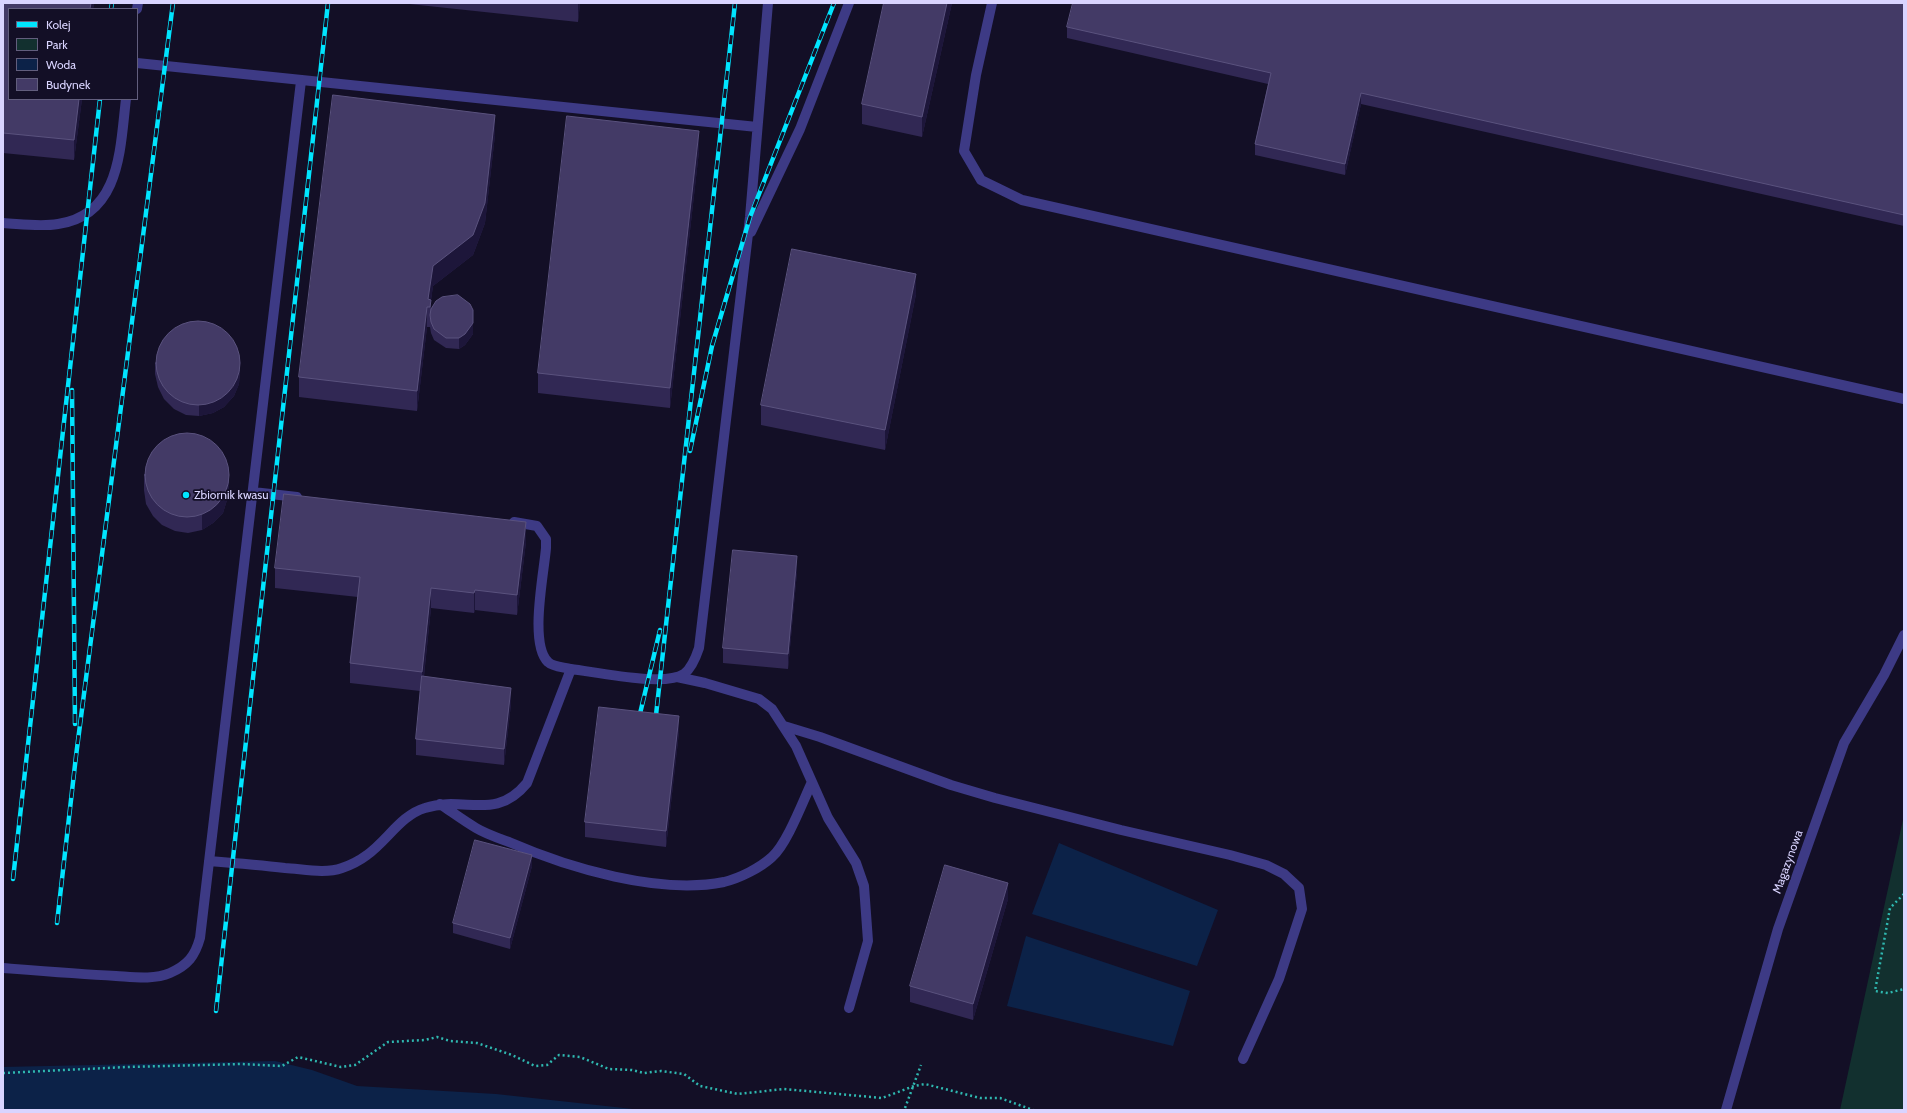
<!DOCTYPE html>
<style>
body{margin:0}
#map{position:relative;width:1907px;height:1113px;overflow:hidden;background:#130f26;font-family:Cabin,sans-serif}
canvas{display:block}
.frame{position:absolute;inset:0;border:4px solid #d9d4ff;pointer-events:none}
.legend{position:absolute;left:8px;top:8px;width:130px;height:92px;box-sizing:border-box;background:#130f26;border:1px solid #625e7d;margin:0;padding:5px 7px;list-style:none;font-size:12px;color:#d9d4ff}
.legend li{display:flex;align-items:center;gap:8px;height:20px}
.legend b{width:20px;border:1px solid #625e7d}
</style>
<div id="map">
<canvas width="1907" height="1113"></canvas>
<div class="frame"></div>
<ul class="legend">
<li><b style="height:5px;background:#00e5ff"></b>Kolej</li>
<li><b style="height:11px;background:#12302f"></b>Park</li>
<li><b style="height:11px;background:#0c2248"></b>Woda</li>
<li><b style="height:11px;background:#433a66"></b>Budynek</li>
</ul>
</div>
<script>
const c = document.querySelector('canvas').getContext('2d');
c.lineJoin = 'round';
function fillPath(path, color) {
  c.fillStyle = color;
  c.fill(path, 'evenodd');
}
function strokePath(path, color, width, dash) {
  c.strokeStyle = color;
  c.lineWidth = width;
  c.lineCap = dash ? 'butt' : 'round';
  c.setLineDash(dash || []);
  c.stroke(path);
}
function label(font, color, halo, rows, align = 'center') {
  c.font = font + ' Cabin,sans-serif';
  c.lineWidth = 3.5;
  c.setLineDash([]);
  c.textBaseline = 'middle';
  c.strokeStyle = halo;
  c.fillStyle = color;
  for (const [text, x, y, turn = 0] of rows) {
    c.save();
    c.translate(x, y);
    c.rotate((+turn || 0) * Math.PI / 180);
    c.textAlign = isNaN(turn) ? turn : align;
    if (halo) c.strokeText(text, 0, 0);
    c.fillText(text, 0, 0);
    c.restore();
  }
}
fillPath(new Path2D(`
 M1904,815V1110H1840Z`), '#12302f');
fillPath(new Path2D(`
 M1059,843L1218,910L1197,966L1032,914Z
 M1026,936L1190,991L1173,1046L1007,1006Z
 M275,1061L312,1070L357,1086L496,1094L642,1110H3V1067Z`), '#0c2248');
strokePath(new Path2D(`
 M1904,894L1890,908L1875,991L1888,993L1904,989
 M3,1073L127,1067L242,1064L282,1066L298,1057L341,1067L355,1065L388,1042L425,1040L437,1037L450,1041L477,1043L512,1055L535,1066L547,1065L559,1055L580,1057L609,1069L632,1070L644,1073L661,1071L684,1074L700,1086L738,1094L784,1089L882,1098L914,1086L925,1084L980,1098H1000L1033,1110
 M905,1108L921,1065`), '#2fb8b0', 2.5, [2, 3]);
strokePath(new Path2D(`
 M992,3L976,75L964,151L981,180L1022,200L1904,399
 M137,9L138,3
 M137,63L757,127
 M3,223C21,224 40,227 58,224C121,215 120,148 126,99
 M751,232L800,129L849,3
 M253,492L297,497
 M514,522L537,526L546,539V548C544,573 529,644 548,662C553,667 563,667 571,669
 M677,677L705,683L759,699L772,709L796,746L828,818L856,863L864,886L868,941L849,1008
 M784,726L820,737L951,785L995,798L1121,830L1230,855L1266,865L1284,874L1299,888L1302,909L1279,979L1243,1059
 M440,804C452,812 464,821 476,828C486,834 498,838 509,842C569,868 659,895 724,882C740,878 760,868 772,857C787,844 803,801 812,782
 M209,861C234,863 259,865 285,868C303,869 325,874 342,868C351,865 359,861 367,855C387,841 401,815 425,808C465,795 495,822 527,783L571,669C596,672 664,687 684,674C692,668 696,657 699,648L750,217L768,3
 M3,968C41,971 78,974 116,976C133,977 154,980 170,973C188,965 195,956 200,938L301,81
 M1726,1110L1778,929L1844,743L1884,675L1904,635`), '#3d3a85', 10);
const rail = new Path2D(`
 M111,9L112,3
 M72,390L75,724
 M690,451L712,346L750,217L834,3
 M638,722L660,630
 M655,724L735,3
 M13,879L100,99
 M57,923L76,756L173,3
 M216,1011L328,3`);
strokePath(rail, '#00e5ff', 4.5);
strokePath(rail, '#130f26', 3, [9]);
fillPath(new Path2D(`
 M3,3H94L93,9H9V99H82L74,160L3,153Z
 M400,3H580L578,22Z
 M884,3H952L922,137L862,124V104Z
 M1904,3V226L1361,104L1345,175L1255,155V144L1268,84L1067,38V27Z
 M495,135L485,223L473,255L433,286L431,300V309L473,334L465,345L459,349L446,348L434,340L431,333L430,327H427L417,411L299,397V377Z
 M699,151L670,408L538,393V373Z
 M916,294L885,450L761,425V405Z
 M155,363L240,370L239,384L234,396L224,407L213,413L199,416L186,415L174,409L164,399L158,387L155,374Z
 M144,474L229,486L227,500L223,513L213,523L202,530L188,533L175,531L162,525L153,516L146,504L144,490Z
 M526,542L517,615L475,610L474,613L431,608L424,676L511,704L504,765L416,755V739L420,691L350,683V663L358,597L275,588V568Z
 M797,572L788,669L723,663V648Z
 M679,732L666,847L585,837V822Z
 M532,866L510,949L453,933V923Z
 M1008,899L973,1020L910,1002V986Z`), '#312854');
fillPath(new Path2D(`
 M91,3H94L93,9H90Z
 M578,3H580L578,22Z
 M947,3H952L922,137V117Z
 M1361,93V104L1345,175V164Z
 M79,99H82L74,160V140Z
 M495,115V135L485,223L473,255L433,286L430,307L428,299L433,266Z
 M699,131V151L670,408V388Z
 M916,274V294L885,450V430Z
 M427,307V327L417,411V391Z
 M473,310V334L465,345L459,349V338Z
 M240,359L239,384L234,396L224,407L213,413L199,416V405Z
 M229,471V486L227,500L223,513L213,523L202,530V514Z
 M526,522V542L517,615V595Z
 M797,556V572L788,669V654Z
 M431,588V608L422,692V672Z
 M475,590V610L474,613V593Z
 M511,688V704L504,765V749Z
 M679,716V732L666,847V831Z
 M532,855V866L510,949V938Z
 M1008,883V899L973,1020V1004Z`), '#1d163a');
const building = new Path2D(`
 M3,3H91L90,9H9V99H79L74,140L3,133Z
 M884,3H947L922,117L862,104Z
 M1073,3H1904V215L1361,93L1345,164L1255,144L1271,73L1067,27Z
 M333,95L495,115L485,203L473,235L433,266L428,299L431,300L430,307H427L417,391L299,377Z
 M567,116L699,131L670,388L538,373Z
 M792,249L916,274L885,430L761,405Z
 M458,295L470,304L473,310V323L465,334L459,338H446L434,329L431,322L430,315L431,309L436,301L442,297Z
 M156 363a42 42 0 1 1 84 0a42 42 0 1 1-84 0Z
 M145 475a42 42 0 1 1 84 0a42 42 0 1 1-84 0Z
 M284,494L526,522L517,595L475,590L474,593L431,588L422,672L350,663L360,577L275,568Z
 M733,550L797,556L788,654L723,648Z
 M422,676L511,688L504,749L416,739Z
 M599,707L679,716L666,831L585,822Z
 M475,840L532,855L510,938L453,923Z
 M945,865L1008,883L973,1004L910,986Z`);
fillPath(building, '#433a66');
strokePath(building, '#5a527e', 1);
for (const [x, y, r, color] of [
 [186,495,4,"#00e5ff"]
]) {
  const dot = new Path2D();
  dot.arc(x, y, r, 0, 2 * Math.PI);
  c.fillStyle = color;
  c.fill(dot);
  strokePath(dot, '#130f26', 1.5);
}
label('12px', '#d9d4ff', '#130f26', [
 ["Zbiornik kwasu",194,495]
], 'left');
label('12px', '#d9d4ff', '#130f26', [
 ["Magazynowa",1788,862,-70]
]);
</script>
